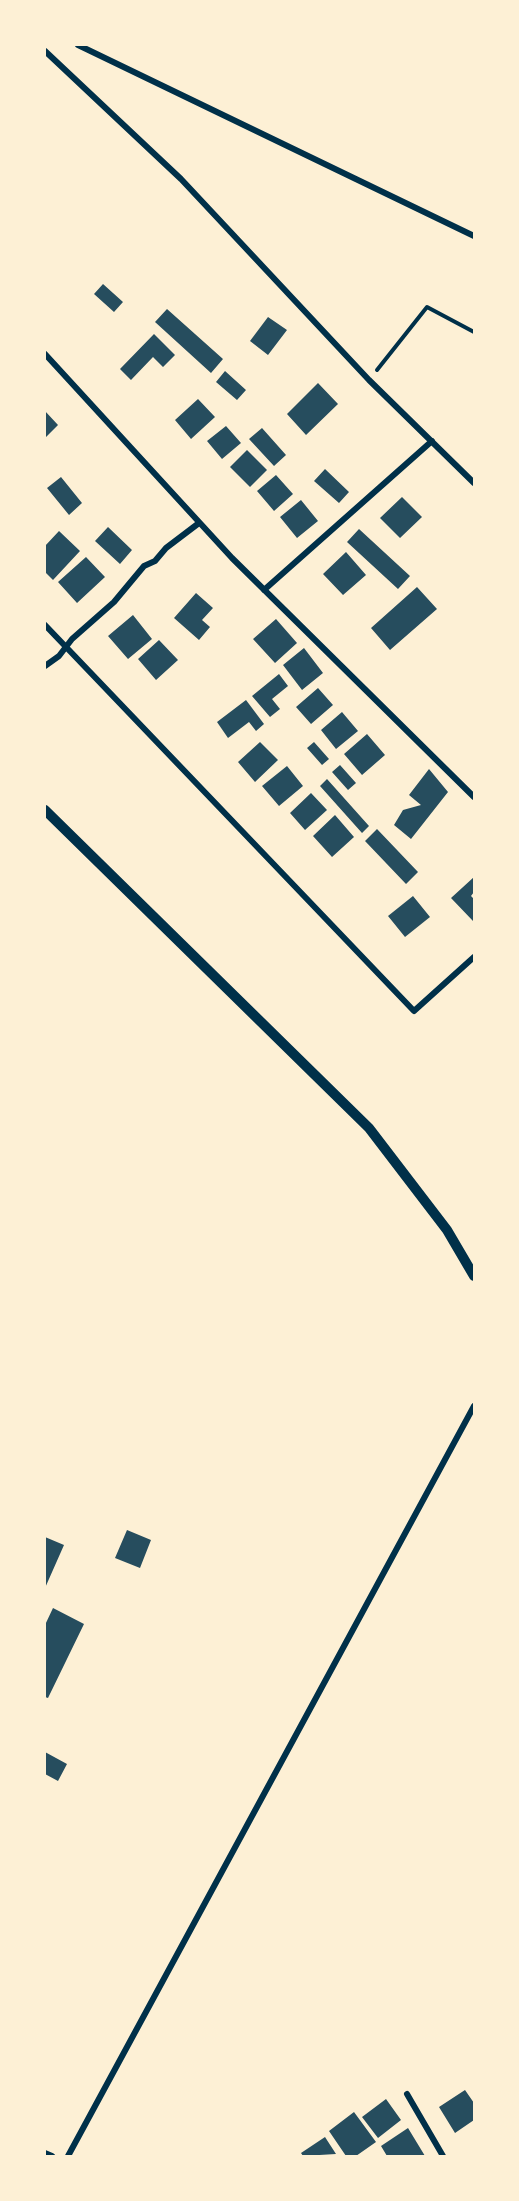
<!DOCTYPE html>
<style>
body{margin:0}
#map{position:relative;width:519px;height:2201px;overflow:hidden;background:#fdf0d5;font-family:"Asap Condensed",sans-serif}
canvas{display:block}
.frame{position:absolute;inset:0;border:46px solid #fdf0d5;pointer-events:none}
</style>
<div id="map">
<canvas width="519" height="2201"></canvas>
<div class="frame"></div>
</div>
<script>
const c = document.querySelector('canvas').getContext('2d');
c.lineJoin = 'round';
function fillPath(path, color) {
  c.fillStyle = color;
  c.fill(path, 'evenodd');
}
function strokePath(path, color, width, dash) {
  c.strokeStyle = color;
  c.lineWidth = width;
  c.lineCap = dash ? 'butt' : 'round';
  c.setLineDash(dash || []);
  c.stroke(path);
}
fillPath(new Path2D(`
 M103,284L123,302L114,312L94,294Z
 M167,309L223,359L211,373L155,322Z
 M268,317L287,330L268,355L250,341Z
 M154,334L175,355L163,367L153,357L131,380L120,369Z
 M225,371L246,390L237,400L216,382Z
 M318,383L338,404L306,435L287,414Z
 M198,399L215,417L191,439L175,420Z
 M45,411L58,425L45,438Z
 M226,426L241,443L222,459L207,441Z
 M262,428L286,455L274,466L249,439Z
 M247,450L267,470L250,487L230,467Z
 M325,469L349,492L339,503L314,481Z
 M276,475L293,494L274,511L257,491Z
 M61,477L82,503L69,515L47,488Z
 M402,497L422,517L400,538L380,518Z
 M301,500L318,521L297,538L280,517Z
 M108,527L132,550L120,564L95,541Z
 M359,529L410,576L398,589L347,542Z
 M59,531L80,551L53,580L45,572V546Z
 M346,552L366,575L343,595L323,574Z
 M86,557L105,577L77,603L58,582Z
 M417,587L437,609L390,650L371,628Z
 M196,593L213,608L202,620L210,627L199,640L174,618Z
 M133,615L152,639L128,659L108,636Z
 M276,619L297,643L275,663L253,639Z
 M159,640L178,660L156,680L138,659Z
 M304,648L323,673L302,690L283,665Z
 M279,674L288,686L272,699L280,709L270,717L252,696Z
 M318,688L333,705L311,724L296,707Z
 M246,700L264,724L256,731L249,722L228,738L217,722Z
 M342,712L358,731L336,749L321,730Z
 M367,734L385,755L362,775L344,754Z
 M260,742L278,760L255,782L238,762Z
 M314,742L329,759L322,765L307,748Z
 M340,765L356,783L348,790L332,772Z
 M287,766L303,786L279,806L262,786Z
 M429,769L448,792L411,839L394,825L403,810L421,805L409,795Z
 M327,779L369,826L362,833L320,786Z
 M311,793L327,810L305,830L290,813Z
 M335,815L354,837L332,857L313,836Z
 M377,829L418,872L406,884L365,841Z
 M474,877V892L471,896L474,899L473,921L451,898Z
 M413,896L430,917L405,937L388,916Z
 M127,1530L151,1540L140,1568L115,1558Z
 M45,1537L64,1545L45,1588Z
 M53,1608L84,1624L48,1698L45,1697V1625Z
 M45,1752L67,1764L58,1781L45,1774Z
 M465,2090L474,2103V2120L455,2133L439,2107Z
 M386,2099L401,2120L378,2138L362,2117Z
 M354,2112L376,2142L356,2156H346L329,2131Z
 M408,2128L425,2156H387L381,2146Z
 M325,2137L336,2154L303,2156L301,2153Z`), '#264d5e');
strokePath(new Path2D(`
 M377,370L427,307L474,332`), '#003049', 4);
strokePath(new Path2D(`
 M78,45L474,236
 M45,51L181,179L369,380L474,483
 M45,354L232,558L474,797
 M264,590L432,441
 M45,625L414,1011L474,957
 M45,666L59,656L72,639L114,602L144,566L155,561L166,548L199,523
 M407,2094L443,2156
 M45,2153L52,2156
 M68,2156L474,1406`), '#003049', 6);
strokePath(new Path2D(`
 M45,810L369,1128L447,1230L474,1276`), '#003049', 10);
</script>
